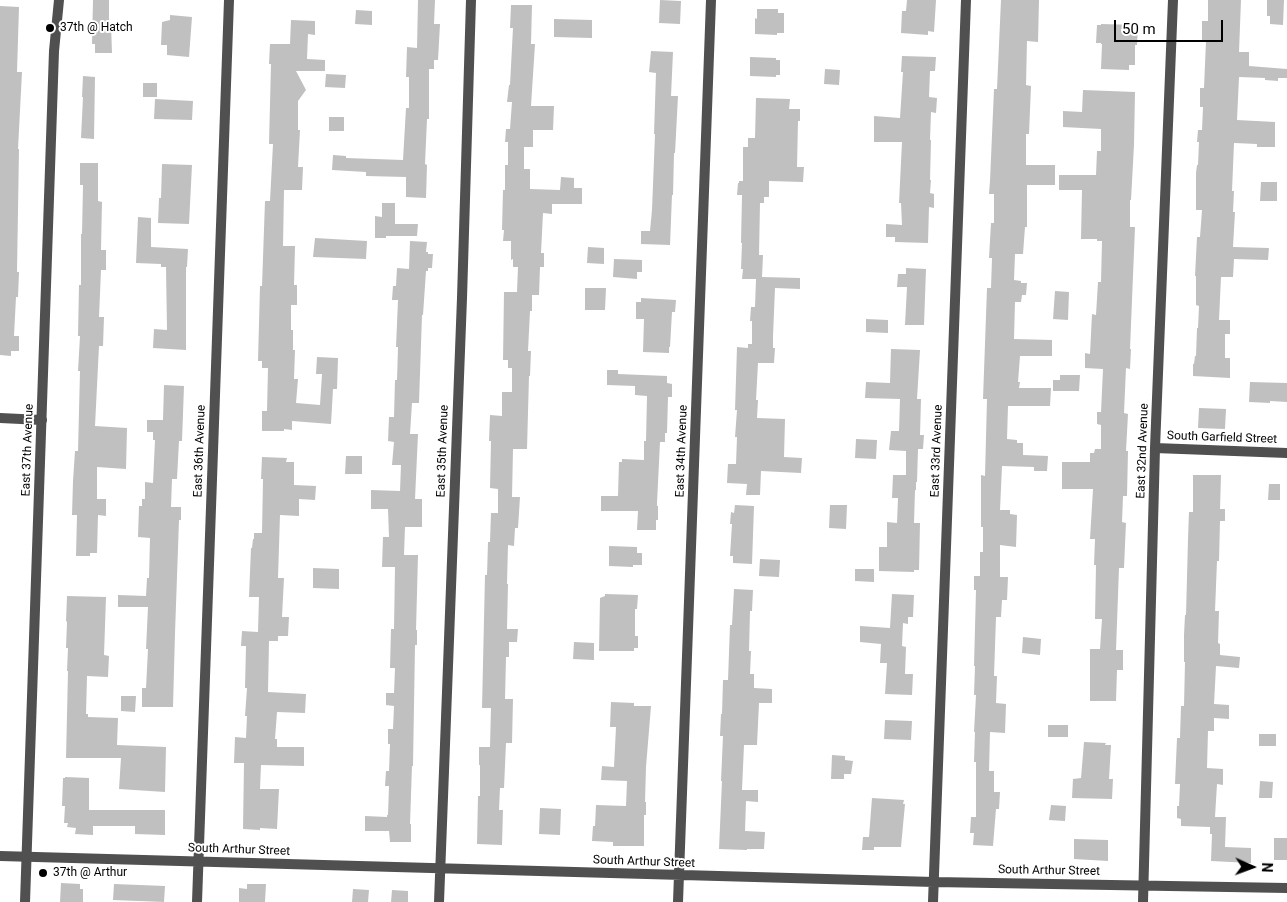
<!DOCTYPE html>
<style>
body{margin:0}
#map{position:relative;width:1287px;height:902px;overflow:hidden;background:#fff;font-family:Roboto,sans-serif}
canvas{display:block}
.north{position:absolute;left:1227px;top:842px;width:50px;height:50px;-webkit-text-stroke:4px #fff;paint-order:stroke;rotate:92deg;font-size:14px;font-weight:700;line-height:20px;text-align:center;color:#000}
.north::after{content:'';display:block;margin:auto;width:18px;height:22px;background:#000;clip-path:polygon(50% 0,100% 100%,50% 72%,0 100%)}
.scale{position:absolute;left:1114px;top:20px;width:109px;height:22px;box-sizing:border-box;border:2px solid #000;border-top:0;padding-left:6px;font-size:15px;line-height:18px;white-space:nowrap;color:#000;-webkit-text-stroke:4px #fff;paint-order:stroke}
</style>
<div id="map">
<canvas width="1287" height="902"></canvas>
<div class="north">N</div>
<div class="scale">50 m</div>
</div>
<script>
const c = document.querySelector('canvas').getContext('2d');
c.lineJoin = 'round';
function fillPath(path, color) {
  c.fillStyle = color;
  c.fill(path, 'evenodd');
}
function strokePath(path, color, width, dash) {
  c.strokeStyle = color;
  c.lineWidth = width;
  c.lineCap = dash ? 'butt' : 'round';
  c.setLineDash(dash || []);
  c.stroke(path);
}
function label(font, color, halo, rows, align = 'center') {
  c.font = font + ' Roboto,sans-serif';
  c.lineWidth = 4;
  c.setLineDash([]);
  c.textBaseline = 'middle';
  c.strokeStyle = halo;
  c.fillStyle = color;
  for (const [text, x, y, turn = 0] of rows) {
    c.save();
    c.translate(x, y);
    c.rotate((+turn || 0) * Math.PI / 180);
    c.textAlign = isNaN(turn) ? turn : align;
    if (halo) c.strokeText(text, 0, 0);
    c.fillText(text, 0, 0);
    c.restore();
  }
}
fillPath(new Path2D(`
 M93,0H109V24H111L112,53H95V44H92Z
 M418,0H435L434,24H440L438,60H434V69H429V119H427L425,164L427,165L426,198L406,197V177L366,176V172L332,170L333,155L346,156V158L403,160L406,108H409V77H406L407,47L417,48Z
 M660,0L681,1L680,24L659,23Z
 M907,0H936L934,32L928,31V35L901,33L902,11H906Z
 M1001,0H1039L1038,42L1027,41L1026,85L1031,86L1029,134H1026V165H1055V185H1027V227H1025L1023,254H1015L1014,280L1021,281V283H1027L1026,295H1022L1021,302H1015L1014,339L1052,340V356H1020L1018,382H1020L1019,388H1051L1050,406H1008L1007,439L1017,440V443H1023V455L1048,456L1047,471H1034V467L1002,466L1000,510H1010V514L1017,515L1016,547L1000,545V577H1008L1007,600H1002L1001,617H996L994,676H997L996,703L1006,704L1005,733L990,732L989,771H994V792H1000L999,809H996L993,846L973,845L974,833H970L971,817H976V762H974L975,732H974L976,695H974L975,666H974L976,590H974V576H980V552H983V527H981V475L985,476L987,399H983L987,288H991L992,258H989L991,223H994V194H989L990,181L994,89H997Z
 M1208,0H1241L1239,52H1249V66L1287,69V78H1278V81L1265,80V78L1239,77L1237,120L1275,122V147H1257V144L1234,143L1232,191H1234L1233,212H1235L1233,247L1269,248L1268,260L1234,259L1233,277H1221L1219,320H1230V334H1225V358H1230V378L1193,376V364H1194L1195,356H1196L1197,328H1198L1199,306L1196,305V276H1195L1197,237H1200L1202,210H1196V173L1197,165H1198L1199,142H1197L1198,130H1202L1203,107H1200V88H1204L1206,41H1202V21H1208Z
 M1267,0H1284L1283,25L1270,24V16H1267Z
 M511,5H532L531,44H535L531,106H554L553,130H533V147H524V169H530V189L560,190L561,177L574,178V188H582V204H552V214L543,213L541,253H544V267H540L539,295H532V311H530L528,351H531L530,376H529L527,449H513L512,497H520L518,528H515L514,546L508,545L507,584H508L507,629H518L517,642H509V657H506L505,699H513L512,743H506L504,788H500L499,810H503L502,845L477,844L478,796H480V765H479V747H490L491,708H482L485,575H487L488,542H490L491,513H498V489L490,488L491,441H489L490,415L502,416V392H512V368H508V360H503L504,292H517L518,267H513V259L511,260V241H503L504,230H502L503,190H505V165H508V142H505L506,129H510L512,102H507L509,85H510L513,28H510Z
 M0,6L19,7L17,72H22L18,149H19L17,272H19L18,297H16L14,336H19V351H11V356L0,355Z
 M757,9H778V13H784V33H777V35L755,34V18L757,19Z
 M356,10L372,11V25L355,24Z
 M170,15L192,17L189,57L167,55V45H161L162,22L170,20Z
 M554,19L592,20V38L554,37Z
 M291,20L315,21V35L308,34L307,59L325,60V71H296L306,90L298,101V130H300L298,167H303L302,190H284L283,246H295L294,285H297V305H291V330H293V350H295L294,379H298L296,403L320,405L322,374H316L317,357L338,358L337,389H333L331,424L292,421V430L284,429V431H262V411H267L268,368H262V361H258L260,286H262L265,201H270L273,144H269L271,64H269L270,44H290Z
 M1101,24L1138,25L1137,45H1135V65H1129V70L1101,69L1102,44H1101V43H1096L1097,25H1101Z
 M651,51L673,52L671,96H678L675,153H674L673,195H672L670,245L641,244V231H650L652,210L655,134H654L656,73L649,72Z
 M902,56L936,57L935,71H930L929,97L937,98L936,113L931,112L930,140H931L930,180H931L930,193L934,194V208L929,207L928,243L895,242V237H886V224L902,225L901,203H899L902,142H874V116L900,118L903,72H901Z
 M750,57L776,58V60H780V75H776V77L750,76Z
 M825,69L840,70L839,85L824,84Z
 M326,74L346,75L345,88L325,87Z
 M83,76L95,77L94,139L81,138L83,97H82Z
 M143,83H157V97H143Z
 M1083,90L1135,92L1134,145L1131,200H1130V227H1135L1130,349H1131L1130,369L1126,368L1124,413L1128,414L1126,451H1128L1127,496H1123L1122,522L1126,523L1125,545L1124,568H1119L1116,650H1123V670H1117L1116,701H1090V649H1100L1102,619H1095L1096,565H1094L1095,539H1090L1093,489H1062V462H1090V453H1094L1095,449H1101V425L1097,424V412H1101L1103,369L1085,368V353L1090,354L1092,314L1096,315L1098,282H1101L1102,241H1097V239H1081L1082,190H1059V175H1096L1097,151H1101V129L1063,127V111L1082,112Z
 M756,98L790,99L789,109H800V121H798L797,167H804L803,182L769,181V197H764V203H760L759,255H763L762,277L800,278V289L775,288L773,336V348H775L774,363H758L756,400H758L757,418L785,419L784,457L802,458L801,473L761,471L760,495H746L747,484L727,483L728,464H736L737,437H735L737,410H735L737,347L748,348V344H752V321H750L751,307H755L756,279H742L743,269H741L742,243H741L742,195H737L738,183H739V181H743V147H748V138H755Z
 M155,99L193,101L192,120L154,119Z
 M329,117H344V131H329Z
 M80,163H98V201L102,202L101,250H106V270H101L99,317H104L103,346H99L95,426L127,428L126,469L97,467V499H106V516L98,515L97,553H90V556H76L77,515H72L73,481L75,451H78L80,371H78L80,336H78L79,285H81V234H82L83,185H80Z
 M162,164L192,165L189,224L158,223L159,198H161Z
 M1261,182H1277V201H1260Z
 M382,203H395V224H418L417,236H386V238H375V216L382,217Z
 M138,217L151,218V247L188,249L187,267H186V350L153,348L154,329L167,330L166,267H161V264L136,263Z
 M315,238L367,241L366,259L313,257Z
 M410,241L427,242L426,252H428V254H433L432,268H428V271H426L423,315H422L419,403H412L410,434H418L415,499H422V527H405L404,555H418L416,630H417V645H415L413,766H412L410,824H411V842H390L389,831H365V816L387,817V815H388L389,786H385L386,771H389L390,744H388V729H393L394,706L386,705V693H394L395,668H390L391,629H394L395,567H382L383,537H389L388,509H371V490L400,491L401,465H392L394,442L388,441L389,417H394L395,380H397L398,347H396L398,300H392L393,286H396L397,268L409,269Z
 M588,247L604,248V264L587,263Z
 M614,259L642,260V272H637V279L613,277Z
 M906,268L926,269L924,325H905L907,287H897L898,274H906Z
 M585,288H606L605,310H585Z
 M1055,291L1069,292L1068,320L1053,319Z
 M641,298L676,300L675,312H672L670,347H669V353L643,352L644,319H636V302H641Z
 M866,319L888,320V333L866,332Z
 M891,349L920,350L917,399H921L920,435H924L923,449H918L917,482H916V490H915L914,523H920L919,570H914V572L879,571V547H887V522L897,523L898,498H892L893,475H906V451L889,450L891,431H899L900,399L865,398L866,382L890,383Z
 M607,370H618V374L667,376V383L672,384V397H668L667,433H665V442H660L657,503V506H658V520H656V530H637L638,511H601V496H618L619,462H622V459L644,460V441H646L647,396L635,395V386L607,385Z
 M1060,375H1080L1079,391H1053V380H1060Z
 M1250,382L1287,383V402L1270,401V403L1249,402Z
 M164,385L184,386L182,441H179L177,479H172L171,507H181V520H179L175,633L173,707H142V688H146L148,649H146L148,607H118V595L146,596L147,578H149L150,538L138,537L139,506H142V499H145V482L153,483L155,440H153V432H147V420H163Z
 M1199,408L1226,409L1225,429L1198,428Z
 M856,439L877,440L876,459L855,458Z
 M346,456H362V474H345Z
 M262,457L287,458L286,462H294V485L316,486L315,500L299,499V516L280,515L278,578H284L282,617H289L288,636H278V641H269L268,692L306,694L305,713L277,712L275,739H277V747H304V766L261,765L260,789H279L277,829L260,828V830L243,829L244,763H234L235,737L246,738L247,716H245L247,688H245L246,646H241L242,631L258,632L259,597H249L251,548H252L253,539H254V533H262L263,479H261Z
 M1193,475H1221L1220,509H1225V521H1220L1219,561H1217L1215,611H1219L1218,643L1220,644V655L1240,657L1239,668L1216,666L1214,704L1229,705V719L1214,718V731H1208L1207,768L1223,769V785L1217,784L1215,817H1226L1225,847L1251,848V863L1211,861L1212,834H1210V827L1181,826V819L1177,818V806H1179L1180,784H1175L1177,738H1180L1181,706H1184L1185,662H1184V635L1185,615H1186L1188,539L1189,512H1193Z
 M1269,484H1280V500H1268Z
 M735,505L754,506L752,564L733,563V556H730L732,524H730L731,512L734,513Z
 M830,505H847L846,529L829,528Z
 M609,546L637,547V553H642V565H633V567L609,566Z
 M760,559L780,560L779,577L759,576Z
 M313,568L339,569V589L313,588Z
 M855,569H874V582L855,581Z
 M734,589L753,590L752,611H750L749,651H751L750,674H754V688L772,689V703H759L757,745H744L742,790H758V802L746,801L745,831L765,832L764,849H747V850L719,849L722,781H721L723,736H720L721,714H722L723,680H728L730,625H732Z
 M605,594L638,595L637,609H635V636H638V648H634V651H599L600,598L605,596Z
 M892,594L914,595L913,617H908V624L903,623L902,646L906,647L905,674H913L912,695L885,694L887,663H880L881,644L860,642V626L890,628Z
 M67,596L106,597L104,655L109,656L108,677L87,676L86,714H88V717L118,718L117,745L166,747L165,792L119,789L121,758H66L68,671H67L68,648H66L67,622L66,621Z
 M1023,637L1041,639L1040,655L1022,653Z
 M574,642L594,643V660L573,659Z
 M121,696H136L135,712L121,711Z
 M611,702L634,703V706H651L646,767L645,802H646V815H644V846H613V842L592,841L593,826H595L596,805L626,806L627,781L601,780L602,766L614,767L616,727H610Z
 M885,720L912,721L911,740L884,739Z
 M1048,725H1068V737H1048Z
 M1259,734H1276V746H1259Z
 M1084,742L1106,743L1105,745H1111L1109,779H1113L1112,799L1072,798L1073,779L1081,778Z
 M832,755L845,756V760L853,761L851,774H844V779H831Z
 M65,777L89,778V810H165V835L135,834V826H93V835L75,834L76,828L67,827L68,823H64L65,806H62L63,778H65Z
 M1260,781L1273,782L1272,798H1259Z
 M872,798L904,800L903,804H905L901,847H874V850H862L863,837H869Z
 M1051,805L1066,806L1065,821L1049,820Z
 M540,808L561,809L560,835L539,834Z
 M1274,838H1287V860H1274Z
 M1074,839L1108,840V861L1074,859Z
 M61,883L80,884V889H83V902H60Z
 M114,884L165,886L164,902L113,900Z
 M247,884H266L265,902H239V888L247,889Z
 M353,889L369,890L368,902H352Z
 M392,890L408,891V902H391Z`), '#c0c0c0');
strokePath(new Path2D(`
 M0,418L42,420
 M1155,448L1287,453
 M0,856L934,882L1287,888
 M197,902L229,0
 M439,902L462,298L471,0
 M678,902L711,0
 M933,902L966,0
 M1143,902L1155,448L1173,0`), '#505050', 10);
strokePath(new Path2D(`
 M25,902L54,51L59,0`), '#505050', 10);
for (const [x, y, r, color] of [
 [50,28,5,"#000"],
 [43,873,5,"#000"]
]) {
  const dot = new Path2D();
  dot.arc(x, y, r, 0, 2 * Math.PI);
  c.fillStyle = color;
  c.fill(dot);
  strokePath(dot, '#fff', 2);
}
label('12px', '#000', '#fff', [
 ["37th @ Hatch",60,28],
 ["37th @ Arthur",53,873]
], 'left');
label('12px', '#000', '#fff', [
 ["South Garfield Street",1222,438,2],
 ["East 37th Avenue",28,450,-88],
 ["East 36th Avenue",200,451,-88],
 ["East 35th Avenue",443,451,-88],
 ["East 34th Avenue",682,451,-88],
 ["East 33rd Avenue",937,451,-88],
 ["East 32nd Avenue",1143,451,-88],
 ["South Arthur Street",239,850,2],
 ["South Arthur Street",644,862,2],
 ["South Arthur Street",1049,871,1]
]);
</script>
